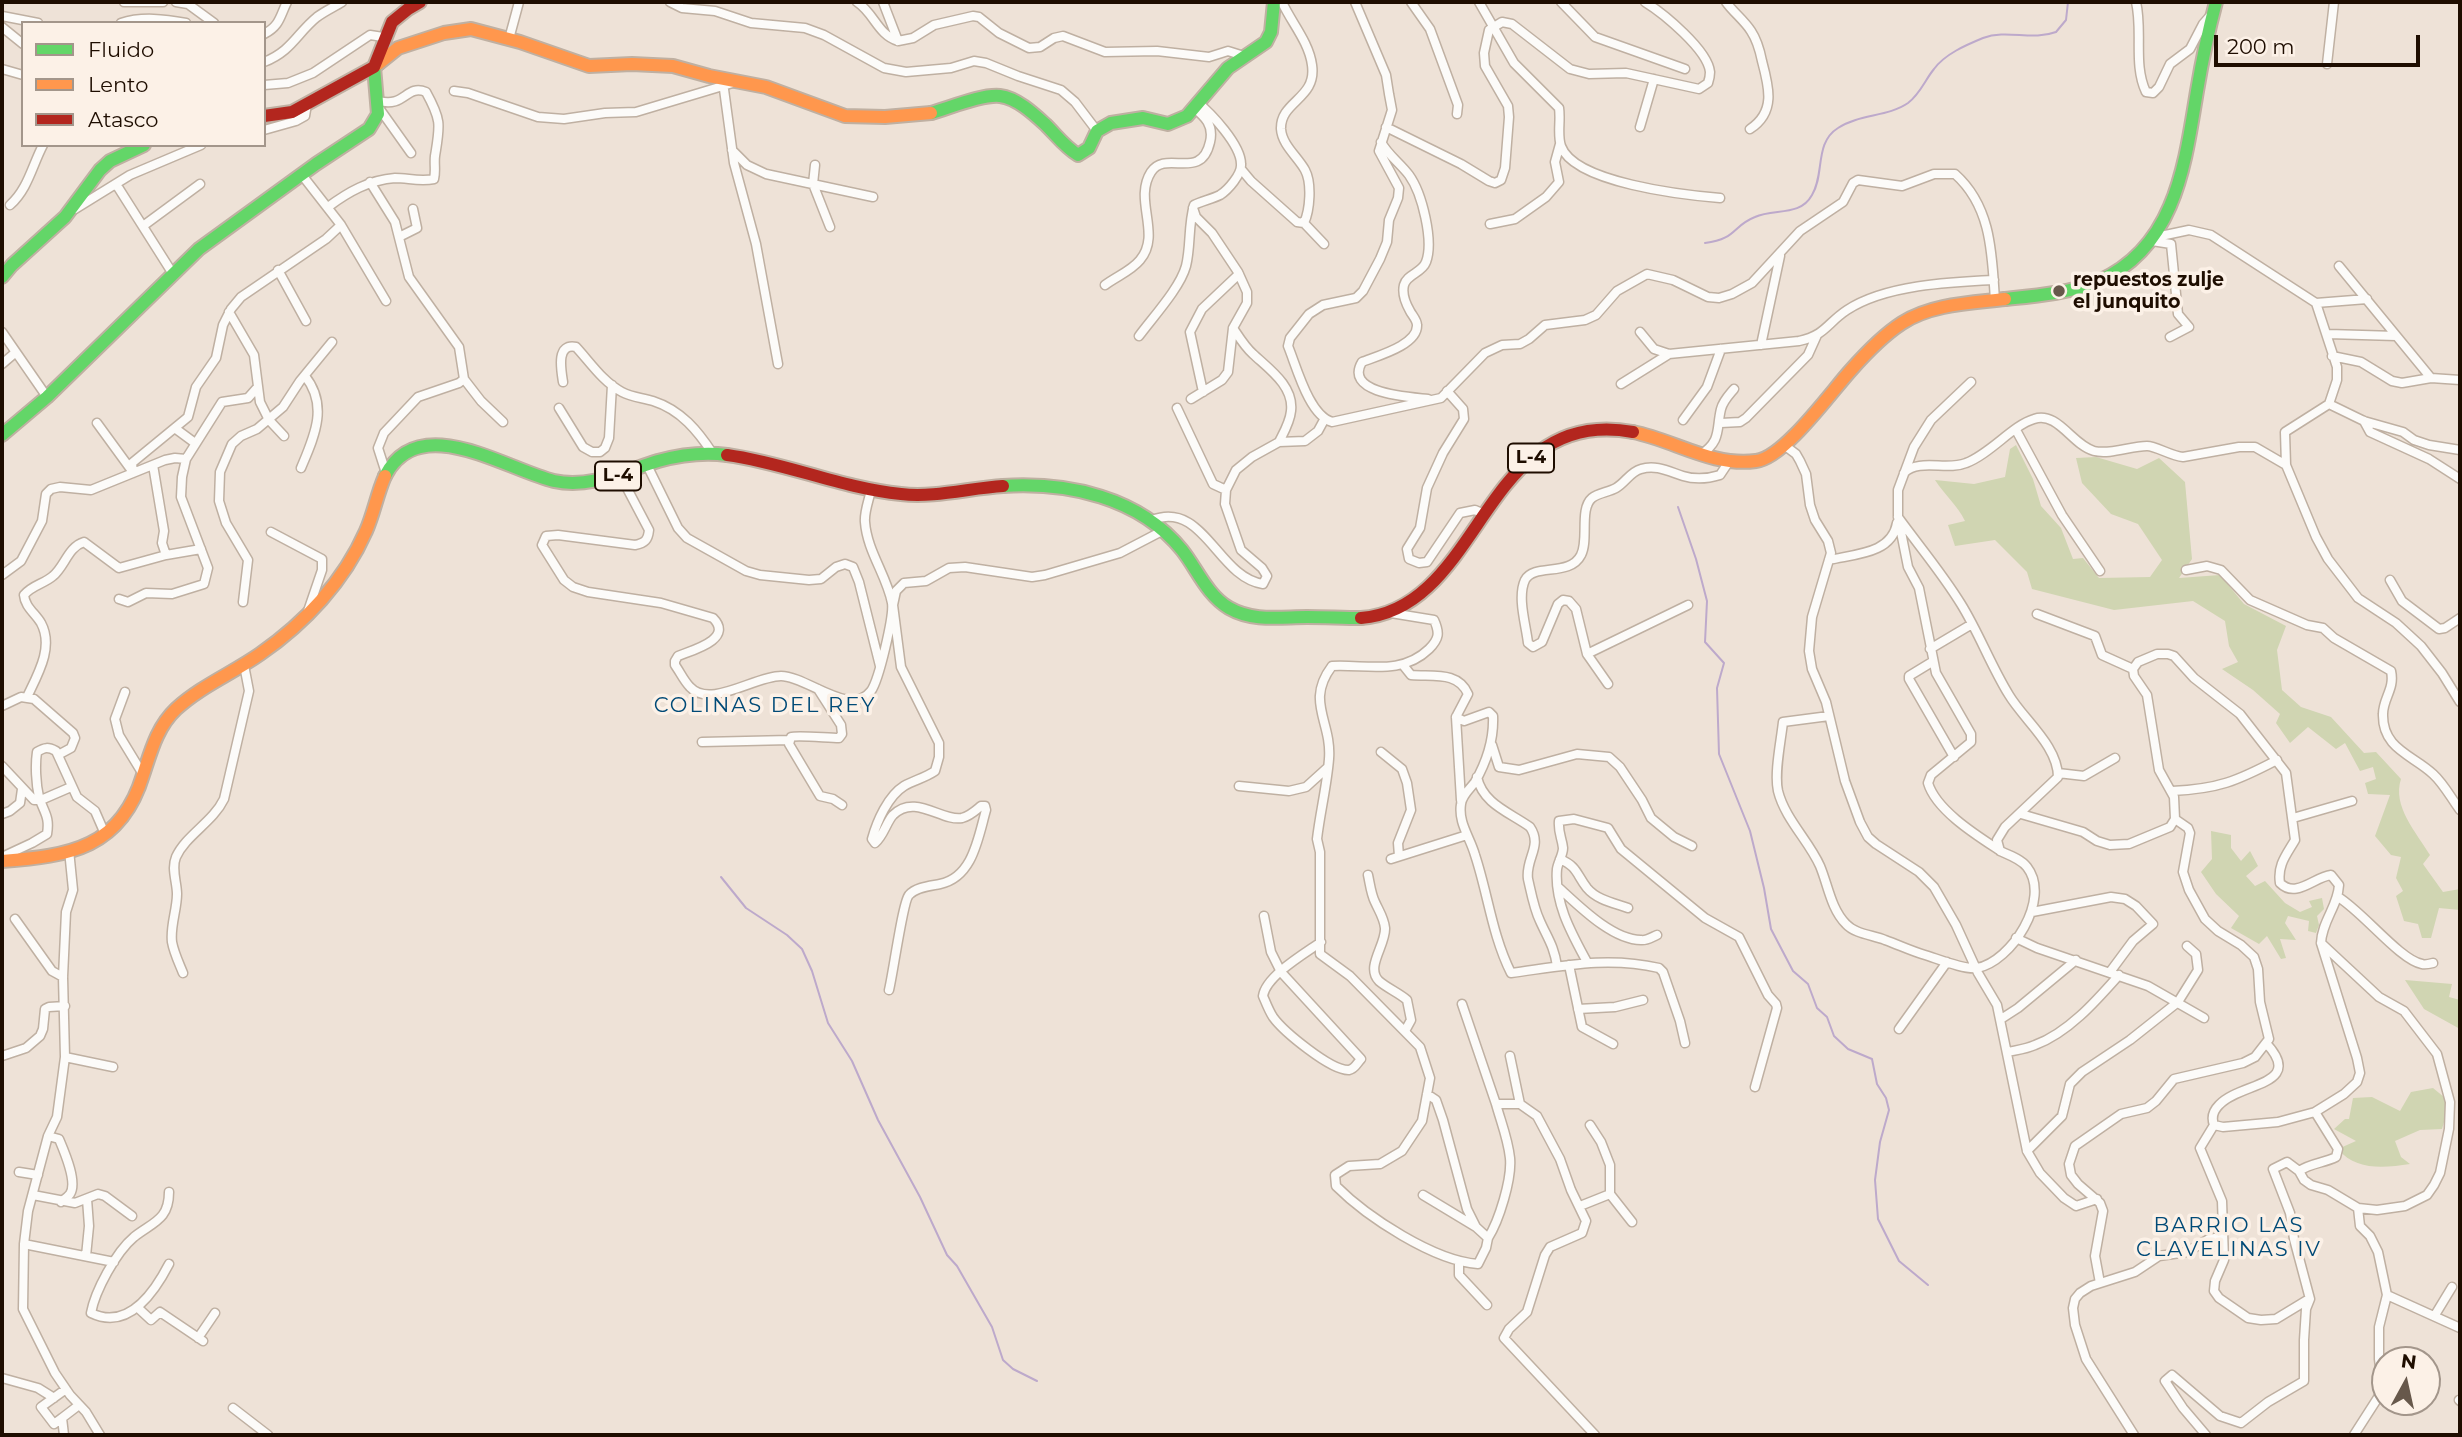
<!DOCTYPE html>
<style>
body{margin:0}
#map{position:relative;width:2462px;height:1437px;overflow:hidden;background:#eee2d7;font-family:Montserrat,sans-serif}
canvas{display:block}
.frame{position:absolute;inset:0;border:4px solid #1e0d00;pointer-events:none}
.legend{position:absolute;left:21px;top:21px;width:245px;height:126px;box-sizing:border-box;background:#fcf1e7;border:2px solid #a3968b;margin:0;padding:9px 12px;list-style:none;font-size:21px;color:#1e0d00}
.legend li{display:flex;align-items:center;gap:14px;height:35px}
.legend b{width:35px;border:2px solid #a3968b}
.north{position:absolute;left:2371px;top:1346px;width:70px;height:70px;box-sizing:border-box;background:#fcf1e7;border:2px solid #a3968b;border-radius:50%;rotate:8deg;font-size:19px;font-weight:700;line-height:28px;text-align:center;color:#1e0d00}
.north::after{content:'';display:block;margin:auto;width:24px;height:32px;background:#67584b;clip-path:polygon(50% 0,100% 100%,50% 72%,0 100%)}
.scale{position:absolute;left:2214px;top:35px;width:206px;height:32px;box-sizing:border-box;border:4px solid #1e0d00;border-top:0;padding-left:9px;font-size:21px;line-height:24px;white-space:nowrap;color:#1e0d00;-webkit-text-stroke:5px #fcf1e7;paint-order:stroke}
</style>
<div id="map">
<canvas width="2462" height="1437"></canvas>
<div class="frame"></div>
<ul class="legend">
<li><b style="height:9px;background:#63d668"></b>Fluido</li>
<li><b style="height:9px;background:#ff974d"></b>Lento</li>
<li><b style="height:9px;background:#b3261e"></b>Atasco</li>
</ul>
<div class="north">N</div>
<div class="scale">200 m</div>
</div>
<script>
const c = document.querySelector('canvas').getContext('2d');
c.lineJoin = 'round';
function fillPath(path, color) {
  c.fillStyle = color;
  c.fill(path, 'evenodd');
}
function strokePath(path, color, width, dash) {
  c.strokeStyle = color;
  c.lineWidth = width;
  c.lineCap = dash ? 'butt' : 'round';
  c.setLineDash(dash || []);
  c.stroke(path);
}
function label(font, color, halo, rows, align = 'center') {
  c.font = font + ' Montserrat,sans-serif';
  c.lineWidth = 7;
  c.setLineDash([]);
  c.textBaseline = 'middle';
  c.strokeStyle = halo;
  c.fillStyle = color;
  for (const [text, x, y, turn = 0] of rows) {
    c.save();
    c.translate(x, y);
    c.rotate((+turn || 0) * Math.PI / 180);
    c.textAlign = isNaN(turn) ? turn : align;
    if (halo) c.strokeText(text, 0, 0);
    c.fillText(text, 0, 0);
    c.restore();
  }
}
fillPath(new Path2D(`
 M2016,445L2033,479L2041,506L2061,528L2073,559L2083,558L2099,578L2150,577L2162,560L2138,524L2111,514L2082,483L2076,458L2096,457L2137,469L2159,458L2185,482L2192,559L2179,578L2220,575L2244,604L2286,626L2277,650L2282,690L2301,707L2331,717L2364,753L2376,752L2401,779C2392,806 2416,832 2430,855L2423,864L2443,892L2460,889V910L2439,908L2431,938H2422L2418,924L2404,921L2396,896L2403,891L2396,878L2401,857L2391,855L2375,836L2390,795L2368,794L2365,783L2376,779L2373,767L2360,771L2345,743L2336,749L2308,727L2290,743L2276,723L2280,714L2253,690L2222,669L2238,662L2229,646L2225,621L2193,601L2114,610L2032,589L2027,572L1995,540L1955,546L1948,525L1965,521C1958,506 1944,494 1935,480L1974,484L2005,477L2010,449Z
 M2211,831L2231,835V848L2241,861L2250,851L2258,866L2246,876L2255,886L2265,881L2285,903L2300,912L2312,907L2309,901L2322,898L2324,909L2317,916L2319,925L2316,933L2308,931L2309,921L2288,916L2285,923L2296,940L2280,939L2286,958L2281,959L2267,936L2259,944L2231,928L2239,916L2216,894L2201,872L2212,859Z
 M2405,980L2452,984L2449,997L2460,1000V1029L2424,1009Z
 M2433,1088L2450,1102L2442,1129L2420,1130L2395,1141L2401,1157L2410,1164C2384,1168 2356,1171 2338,1149L2356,1141L2334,1129L2345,1119H2349L2353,1098L2372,1097L2400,1111L2411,1092Z`), '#d0d5b2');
strokePath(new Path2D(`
 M1705,243C1737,239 1732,226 1755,217C1774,208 1800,217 1812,195C1825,174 1814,143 1838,128C1859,114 1888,117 1908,103C1920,94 1925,80 1934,69C1945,54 1966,45 1983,38C2007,29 2032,41 2056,32L2066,20L2068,2
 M1678,507L1696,559L1707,601L1705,642L1724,663L1717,688L1719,754L1750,831L1764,888L1771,929L1793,971L1808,984L1817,1008L1827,1017L1834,1036L1848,1049L1872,1059L1877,1084L1886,1098L1889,1110L1880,1142L1875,1180L1878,1219L1899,1261L1928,1285
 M721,877L746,908L787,935L802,949L812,971L828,1023L852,1061L878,1120L920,1197L947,1255L957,1266L992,1327L1003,1360L1013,1369L1037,1381`), '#bda9cb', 2);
const street = new Path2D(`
 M124,2H163
 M176,2L188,4L214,23
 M670,2L682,8L715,11L751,23L805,28L824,35L884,68L906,72L951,68L974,61L986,63L1018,76L1061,90L1075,102L1097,131
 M857,2C874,13 878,35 898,41L913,38L934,25L973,16L979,17L999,33L1029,48L1040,47L1054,38L1063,36L1105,52L1157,51L1209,57L1228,51L1244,56
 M883,2L898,41
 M1282,2C1291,22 1309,42 1312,65C1317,99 1280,101 1281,129C1282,145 1298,157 1305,170C1312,183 1310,210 1304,223
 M1355,2L1386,75L1389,94L1392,110L1379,151L1399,188L1398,198L1389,220L1387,242L1380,259L1363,291L1356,298L1323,305L1309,314L1290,338L1288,346C1297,368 1309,415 1332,422L1441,398L1485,353L1502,345L1520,344L1529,339L1545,325L1585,320L1596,315L1617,291L1647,274L1673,280L1708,297L1719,298L1732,294L1752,283L1800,231L1843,202L1853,183L1858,180L1902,186L1934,174H1955C1992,207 1992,255 1995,301
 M1411,2L1430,29L1458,105L1457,114
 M1479,2L1514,63L1559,108C1561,120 1557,135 1561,146C1574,183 1684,195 1720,198
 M1561,2L1595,37L1685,69
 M1726,2C1733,12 1744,20 1751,31C1757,40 1760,51 1762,61C1769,87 1776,112 1750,129
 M2136,2C2143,31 2133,65 2146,92L2153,93L2159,87L2170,64L2190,49L2203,24L2210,16
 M2,16L38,23
 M121,23C142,16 165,19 186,23
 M2,27L23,44
 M264,34C280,26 280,16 287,2
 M509,39L519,2
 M264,62C292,51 297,33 317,17C325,11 334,7 342,2
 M2327,64L2334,2
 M2,69L23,75
 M723,82L734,163L756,244L778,364
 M264,85L288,83L313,73L370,35L383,37
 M454,91L468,93L538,117L564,119L605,113L636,112L736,82
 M379,108L411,153
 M1386,127L1461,164L1489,181L1495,183L1501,180L1505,168L1509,117L1508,106L1485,66L1484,53L1489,30L1502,22L1512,24L1570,69L1589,74L1626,73L1699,89L1708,83C1709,80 1710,76 1710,72C1708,50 1663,13 1645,2
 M1640,127L1654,79
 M264,130L296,121L305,116L307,104
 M1381,142C1388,155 1400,163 1409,175C1422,193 1434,241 1426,262C1422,273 1407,274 1404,285C1402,293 1406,304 1410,311C1412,315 1417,320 1417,325C1418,345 1377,356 1362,362C1343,394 1411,397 1428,399
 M732,150L747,165L766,174L873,197
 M815,165L813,184L830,227
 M1241,169L1251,181L1297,222L1304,223L1324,244
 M302,175L341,225L386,301
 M370,182L395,222L409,277L459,347L464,379L481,401L503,422
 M116,184L173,274
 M10,205C28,189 32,166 43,145
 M328,207C348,192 369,180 395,178C408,178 420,182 434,179C436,171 434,164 435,156C440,125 442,121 426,92C406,84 405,108 379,101
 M75,209L130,175L201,145
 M1490,224L1515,219L1546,197L1559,182L1555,162L1560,144
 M143,226L200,184
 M399,237L417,228L413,209
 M2156,237L2189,230L2211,235L2316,303L2337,367V380L2329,404L2285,432L2286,465L2316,537L2328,559L2358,598L2396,623L2421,646L2442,673L2460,702
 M2152,241L2171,244L2178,314L2189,327L2170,337
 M2339,266L2431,378
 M278,270L306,321
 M1105,285C1117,276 1131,271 1140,260C1162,234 1133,200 1151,172C1166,149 1201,182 1210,142C1214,125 1205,117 1193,107
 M2316,303L2367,299
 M229,312L254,355L260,402L269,420L284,436
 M1233,328C1239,337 1245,347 1253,354C1269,369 1294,386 1291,411C1290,422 1284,432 1279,442
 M2,332L47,397
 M1640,332L1654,349L1669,354L1799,341C1826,335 1827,323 1847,310C1885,285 1949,282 1994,280
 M2328,334L2396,336
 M1139,336C1153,317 1180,288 1186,266C1191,246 1188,226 1194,205C1202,201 1212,199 1220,195C1228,190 1242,174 1241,164C1241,145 1211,113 1197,102
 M1761,345L1780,256
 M2332,356L2361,362L2392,381L2402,383L2431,378L2460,380
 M2,364L16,352
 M563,382C561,369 556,343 576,347C590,362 603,382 622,392C631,397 643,398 653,401C681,410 698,431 713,454
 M1971,382L1931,420L1914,447L1898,490V517L1908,567L1919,588L1936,673L1971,734V742L1931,775L1928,783C1936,810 1976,835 1999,850
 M1621,384L1669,354
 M1447,391L1463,409L1464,419L1443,453L1427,488L1420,528L1407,549L1409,559L1419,563L1427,562L1460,513L1475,510L1484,514
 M1203,392L1190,332L1202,309L1239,274
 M1191,399L1222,380L1228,372L1233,328L1247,303V292L1238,272L1212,233L1196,217L1193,208
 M2329,404L2364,421L2403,432L2414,440L2429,445L2460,450
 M559,408L583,447L592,452H600L605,448L609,438L612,385
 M1177,408L1213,484L1226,490
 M1683,420L1707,387L1721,349
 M2364,421L2370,432L2429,459L2460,479
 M97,423L132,471
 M1721,423L1740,422L1746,418L1808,355L1817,335
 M176,429L195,443
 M2016,430L2062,515L2100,571
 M1784,445L1796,454L1800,461L1806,474L1810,505L1815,520L1828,541L1831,553L1812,617L1809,651L1812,669L1826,702L1845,781L1860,822L1868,837L1876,844L1919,872L1934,887L1956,925L1978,973L1997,1005L2027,1151L2040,1173L2064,1198L2076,1206L2097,1199
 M1700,455C1722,441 1716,429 1721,409C1723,401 1729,395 1734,389
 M153,465L164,531L162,543L166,555
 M647,465L678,528L687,538L746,571L760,575L809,580L821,579L836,567L845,564L853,567L859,582L880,666
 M301,468C314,437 329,406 305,376
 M133,473L132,463L188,417L196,387L216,358L223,325L231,309L241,297L326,239L341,225
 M386,473L378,448L384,433L418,397L459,383L464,379
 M1904,473C1919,458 1947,471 1966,463C1990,454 2013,425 2034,419C2058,411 2072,445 2094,451C2110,455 2131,446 2147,446C2156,446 2171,456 2183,457L2239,447H2255L2286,465
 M620,475L649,530C648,540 645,543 635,545L558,535L546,536L542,545L564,580L573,587L588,592L661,603L713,618C734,639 693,650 678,656L675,661V665C680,672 684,681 690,687C710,709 755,676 781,676C807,676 850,718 871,691C879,680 894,616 892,603C887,576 867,551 865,522C864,512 869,500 871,490
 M1152,520C1204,500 1217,577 1263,584L1267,576L1262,568L1241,550L1225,504L1226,490L1236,470L1252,457L1279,442L1305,441L1318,431L1324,420
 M271,532L322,559V570L308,611
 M1829,560C1854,554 1892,554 1897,523
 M2186,570L2207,566L2221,570L2250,600L2307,625L2323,628L2334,638L2391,671C2395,689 2383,698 2383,714C2382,749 2413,755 2433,774C2444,784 2451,798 2460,810
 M2,575L21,561L42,521L46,494L51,489L60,487L91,490L165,460L175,458L186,459
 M2390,580L2402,601L2439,629L2445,628L2460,618
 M119,599L128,602L146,593L172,594L204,584L208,568L181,497L182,477L186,459L222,402L248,398L256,389
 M243,602L248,560L226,523L219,501L220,472L232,444L241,436L257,429L283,407L300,381L332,342
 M1391,613L1434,620C1440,633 1439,639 1429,649C1401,676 1366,664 1332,666C1305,702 1332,721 1329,759C1327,785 1320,813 1317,839L1320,852V954L1350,976L1420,1047L1430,1078L1422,1121L1402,1151L1380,1164L1349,1166L1335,1175L1336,1186C1367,1217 1434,1261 1478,1264L1486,1248L1488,1238L1476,1227L1467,1209L1443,1120L1436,1100L1427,1094
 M2037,614L2095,636L2102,655L2133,669
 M1930,649L1972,624
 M1587,654L1688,605
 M1932,662L1909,676V679L1954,757
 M1403,665L1411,675C1433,677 1458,671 1468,694L1456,717L1464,721L1489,712L1493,716C1494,740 1487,761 1475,782C1470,789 1462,795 1461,804C1458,823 1470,837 1475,855C1488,894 1492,935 1511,973C1563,966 1607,956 1659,968L1663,972L1680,1021L1685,1043
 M2133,669L2138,662L2157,654H2168L2174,656L2194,678L2240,714L2286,773L2295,840C2287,854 2277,865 2280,883C2296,899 2314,877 2331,875L2339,885C2338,906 2322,921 2321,943L2357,1058L2360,1073L2357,1082L2344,1094L2315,1112L2278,1122L2223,1127L2214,1125
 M1608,684L1587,654L1576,609L1569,601L1563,600L1558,604L1542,642L1533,647L1528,643C1526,625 1517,597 1525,580C1534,563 1570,577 1581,555C1589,540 1579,509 1592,498C1598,493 1609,492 1616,488C1626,482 1630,472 1641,469C1656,464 1670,472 1683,476C1696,480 1707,479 1720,475L1728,463
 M818,689L841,725L842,734L839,738C828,738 798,735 791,737L789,744L820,796L833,799L842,805
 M125,692L115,719L119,735L144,776
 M27,697C38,674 54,647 41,623C35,613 25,607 24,595C32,585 44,584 53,576C65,566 68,547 84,542L119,568L166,555L201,549
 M2,706L21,697L34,699L73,733L75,738L71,748L58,755
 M1829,716L1783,722C1781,741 1774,773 1778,791C1785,819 1809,841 1820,866C1828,885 1831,909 1846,924C1855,934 1873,935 1885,940C1899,945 1911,951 1925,955C1938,959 1965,970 1977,968C2011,962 2052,899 2027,867C2021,859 2009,855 2000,851L1997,840L2005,827L2058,777C2058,746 2024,720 2009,695C1991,666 1979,633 1961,604C1942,573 1919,546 1898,517
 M1456,717L1461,800
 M702,742L790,740
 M1492,745L1499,767L1519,770L1577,754L1609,757L1620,767L1642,800L1651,818L1674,837L1692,846
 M1381,752L1402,769L1407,783L1411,810L1398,843L1399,856
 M2,766L34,800H41L71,787
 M2058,773L2084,776L2115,758
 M1477,777C1483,804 1509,812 1530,827C1543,846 1525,859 1528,879C1531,892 1534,909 1540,921C1548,939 1554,946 1557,966
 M1239,786L1289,791L1306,787L1327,768
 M2172,791C2218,789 2237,781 2277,760
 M2,814L10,811L20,803L22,789
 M2021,814L2083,832L2097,841L2110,845L2129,844L2170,827L2175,819L2174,797L2159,770L2147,695L2134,676L2133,669
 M2293,818L2352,801
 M69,850L73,890L66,912L63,977L65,1057L57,1117L48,1136L28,1211L24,1244L23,1309L55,1373L70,1395L86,1412L100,1435
 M2,857L32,843L47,834C50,816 44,813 39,797C36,784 35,765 37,752C45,747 48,747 56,751L77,797L95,811L105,834
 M1391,859L1467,835
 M1560,859C1578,867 1576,874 1587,888C1597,900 1614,903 1628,908
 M1368,875C1370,884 1371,894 1375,902C1379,911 1384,918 1385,928C1386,945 1365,967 1379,981C1387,988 1399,993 1407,1000L1411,1020L1405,1031
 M1558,887C1578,905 1612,940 1641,940C1646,941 1652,937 1657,935
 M2338,897C2362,911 2400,960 2422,964C2425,965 2429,964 2433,963
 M2032,912L2111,897L2125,899L2136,906L2153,924L2133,941L2110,972
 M1264,916L1271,952L1281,972L1361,1059C1357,1063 1355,1069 1349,1070C1331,1071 1283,1031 1273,1017C1269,1011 1266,1003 1263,996C1266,976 1304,954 1321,942
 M15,919L52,971L63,977
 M2016,938L2037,948L2148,986L2204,1018
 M1587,962C1572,934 1554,903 1557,869C1558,862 1563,855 1563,848C1562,838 1558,833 1559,821L1574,819L1608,828L1621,849L1705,918L1739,937L1768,995L1776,1004L1777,1008L1755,1087
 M1569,965L1582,1027L1613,1044
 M183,973C179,963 174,953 172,942C170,926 177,910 177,894C177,882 171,869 176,857C186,835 213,822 224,799L249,691L244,665
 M889,990C893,974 903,901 909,895C916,887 930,886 940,884C973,877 978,838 986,810L985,806H981C975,811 970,816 962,818C942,822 915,793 893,815C886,823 884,835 875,843L872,839C877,821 888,796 904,786C914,780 925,778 935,771L939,757V743L901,667L893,605L896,591L904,583L926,581L949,568L965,567L1032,577L1045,575L1120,553L1164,530
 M1462,1004L1496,1104
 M1578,1009L1615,1007L1643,1000
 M2001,1019L2018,1008L2076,960
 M1899,1029L1947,962
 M2266,1043C2306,1086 2240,1082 2219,1105C2213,1111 2211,1117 2214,1125L2200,1148L2222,1201L2224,1260L2215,1281L2214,1291L2219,1298L2248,1318L2261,1320L2276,1319L2309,1299
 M2008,1052C2017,1050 2026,1049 2035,1045C2068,1033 2096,1001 2119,975
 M2,1056L26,1048L40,1036L43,1029L45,1009L49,1007L65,1006
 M1510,1056L1520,1104
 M65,1057L113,1067
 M1590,1125L1601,1142L1610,1165V1194L1632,1222
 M48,1136L59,1139C64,1151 78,1182 70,1194C67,1198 64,1199 61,1202
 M2027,1151L2062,1116L2070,1084L2082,1072L2130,1040L2178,1002L2198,970L2196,954L2187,946
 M2299,1171C2311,1163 2324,1163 2336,1157L2338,1149L2315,1112
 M19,1172L38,1175
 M33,1195L75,1203L98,1194L105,1196L132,1216
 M1423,1195L1476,1227
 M1580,1206L1610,1194
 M1488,1238C1499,1221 1512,1179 1510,1158C1508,1139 1501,1122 1496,1104H1520L1537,1116L1560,1159L1571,1190L1586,1221L1582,1233L1550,1247L1545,1255L1527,1312L1509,1329L1504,1338L1595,1435
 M24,1244L114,1262
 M86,1256L89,1226L87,1199
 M1459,1263V1275L1487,1305
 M169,1264C154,1293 128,1331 91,1313C95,1291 116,1252 134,1237C153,1222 169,1220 169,1192
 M2100,1283L2095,1256L2103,1211L2100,1203L2078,1184L2071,1175L2069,1164L2075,1146L2121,1114L2147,1108L2156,1101L2174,1079L2243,1063L2255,1057L2269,1039L2260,1002L2258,969L2254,957L2241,945L2218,931L2205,919L2189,890L2183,872L2190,833L2188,828L2175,819
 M2387,1295L2460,1328
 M137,1307L151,1320L160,1312L203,1341
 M2435,1315L2452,1287
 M198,1338L215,1313
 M2,1378L38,1388L54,1398
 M2459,1400L2460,1401
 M233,1408L268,1435
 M62,1418L54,1424L41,1407L66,1389
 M64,1435L62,1418L79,1405
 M2134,1435L2086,1359L2075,1325L2073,1308L2075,1299L2080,1293L2091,1286L2135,1272L2159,1256L2187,1252L2209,1239L2215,1238L2222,1241
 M2206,1435L2183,1408L2165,1381L2172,1375L2220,1416L2241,1423L2268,1402L2304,1381V1340L2306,1309L2310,1299L2294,1239L2290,1213L2273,1169L2287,1162L2299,1171L2304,1180L2311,1185L2328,1190L2358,1208L2377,1210L2405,1206L2427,1195L2434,1185L2440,1173L2449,1129L2450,1102L2437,1054L2404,1011L2379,997L2321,943
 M2354,1435L2379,1396L2382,1384L2379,1359V1327L2387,1295L2378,1252L2370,1236L2360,1226L2358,1208`);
const fast = new Path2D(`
 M931,113C949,108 982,94 1000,96C1017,98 1034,114 1046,125C1057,136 1065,147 1078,155L1089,148L1097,131L1111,123L1143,118L1168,124L1187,116L1228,68L1266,42L1271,32L1274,2
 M2,277L12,265L65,217L100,170L110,161L144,145
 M2005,299C2034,296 2071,293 2099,281C2176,247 2185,163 2197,91C2202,61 2208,32 2216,2
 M2,435L47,397L199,249L316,164L369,129L378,114L374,67L378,64
 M385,476C419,410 505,469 554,481C590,489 625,471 658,461C680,455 704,452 727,455
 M1003,486C1068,482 1139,497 1182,550C1197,569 1207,595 1229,608C1253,622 1281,617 1307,617C1325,617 1343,618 1361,618`);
const slow = new Path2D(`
 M378,64L398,48L444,33L471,29L520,42L589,66L632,64L673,66L709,76L766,87L845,116L885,117L931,113
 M1633,432C1674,440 1712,467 1756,461C1784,458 1831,392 1851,370C1866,353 1882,336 1902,323C1931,304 1971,303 2005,299
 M2,861C70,856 121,848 143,775C151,751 157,727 176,709C201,686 233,673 260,654C305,623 344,581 366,531C374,513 377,494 385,476`);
const jam = new Path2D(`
 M264,116L292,112L374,67L392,22L408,9L420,2
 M727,455C786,463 841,488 901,494C934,498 970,488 1003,486
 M1361,618C1483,609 1483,404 1633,432`);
strokePath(street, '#bfb0a2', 11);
strokePath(fast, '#bfb0a2', 16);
strokePath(slow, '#bfb0a2', 16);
strokePath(jam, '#bfb0a2', 16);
strokePath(street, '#fcfbf9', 8);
strokePath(fast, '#63d668', 12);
strokePath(slow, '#ff974d', 12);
strokePath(jam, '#b3261e', 12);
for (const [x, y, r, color] of [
 [2059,291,7,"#67584b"]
]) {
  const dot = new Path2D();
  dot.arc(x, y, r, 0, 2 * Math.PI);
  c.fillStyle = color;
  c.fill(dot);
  strokePath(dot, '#fcf1e7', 2.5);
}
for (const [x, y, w] of [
 [1531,458,46],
 [618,476,46]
]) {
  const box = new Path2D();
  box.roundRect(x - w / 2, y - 14.5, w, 29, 5);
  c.fillStyle = '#fcf1e7';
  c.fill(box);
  strokePath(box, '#1e0d00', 2);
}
label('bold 18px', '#1e0d00', null, [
 ["L-4",1531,458],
 ["L-4",618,476]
]);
label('bold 19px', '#1e0d00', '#fcf1e7', [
 ["repuestos zulje",2073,280],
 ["el junquito",2073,302]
], 'left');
c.letterSpacing = '2px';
label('21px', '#004a77', '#fcf1e7', [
 ["COLINAS DEL REY",765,706],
 ["BARRIO LAS",2229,1226],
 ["CLAVELINAS IV",2229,1250]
]);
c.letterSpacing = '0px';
</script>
